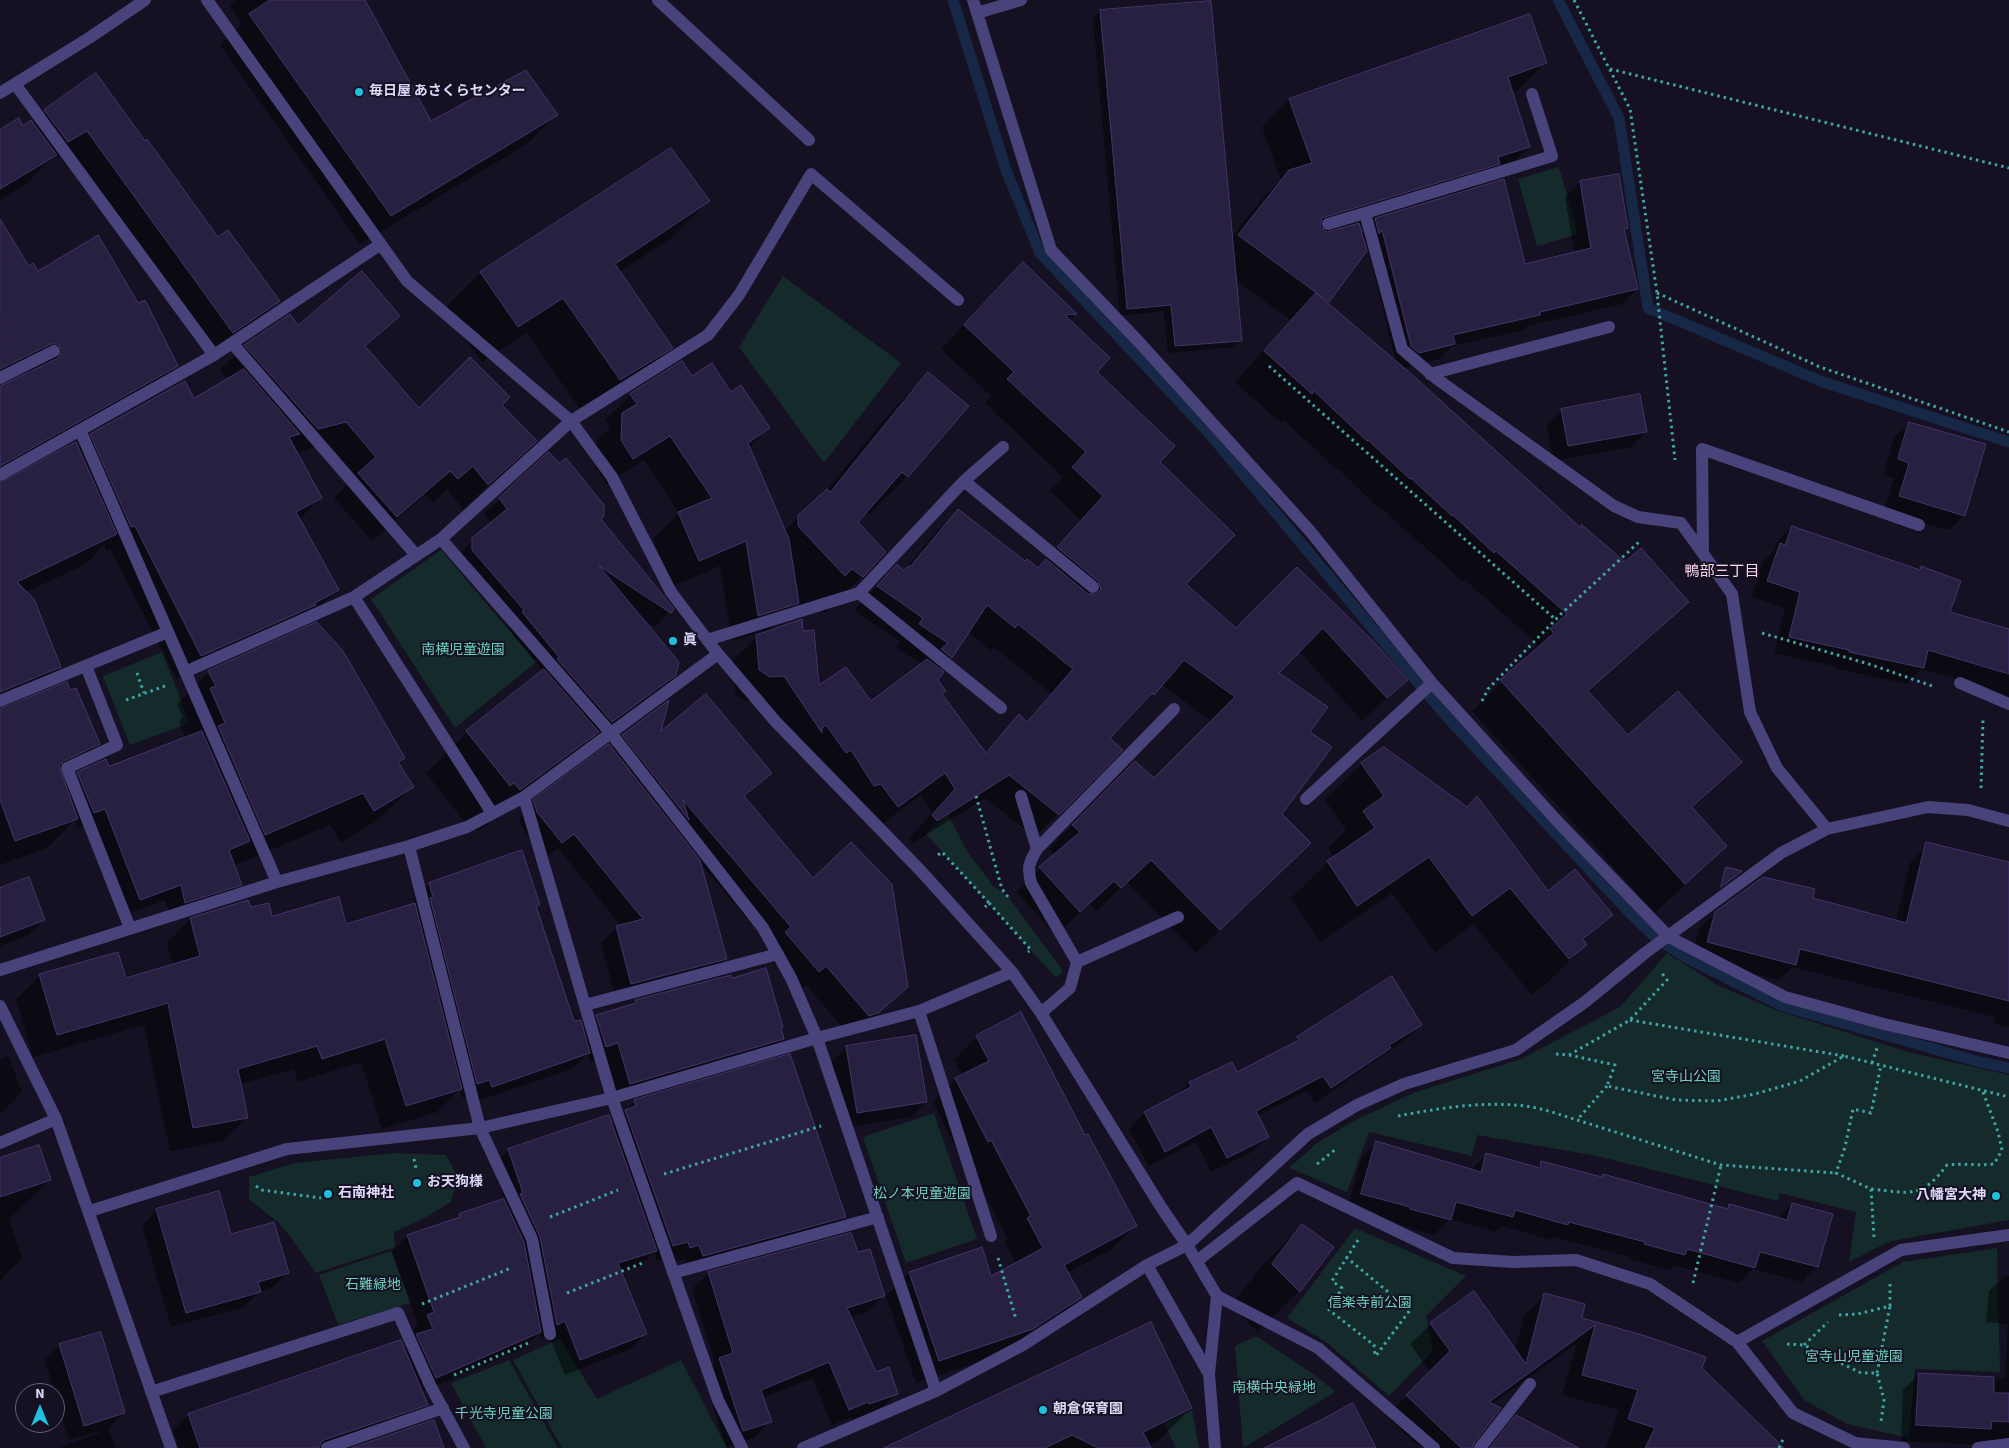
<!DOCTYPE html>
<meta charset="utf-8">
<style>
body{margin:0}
#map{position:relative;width:2009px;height:1448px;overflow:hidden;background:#151122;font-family:"Source Sans 3",sans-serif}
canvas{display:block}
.north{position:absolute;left:15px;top:1383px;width:50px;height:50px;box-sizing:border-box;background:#151122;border:1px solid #656178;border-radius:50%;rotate:0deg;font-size:14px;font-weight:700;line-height:20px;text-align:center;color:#ddd8f9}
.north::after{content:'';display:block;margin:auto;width:18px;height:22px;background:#20c0dd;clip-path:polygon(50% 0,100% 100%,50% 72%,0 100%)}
</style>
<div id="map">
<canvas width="2009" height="1448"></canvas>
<div class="north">N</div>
</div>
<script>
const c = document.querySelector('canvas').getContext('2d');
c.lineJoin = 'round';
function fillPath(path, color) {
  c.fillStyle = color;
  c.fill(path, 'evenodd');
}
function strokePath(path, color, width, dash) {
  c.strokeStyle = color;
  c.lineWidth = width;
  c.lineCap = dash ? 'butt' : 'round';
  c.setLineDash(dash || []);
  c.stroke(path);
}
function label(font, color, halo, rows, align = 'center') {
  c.font = font + ' "Source Sans 3","Noto Sans JP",sans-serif';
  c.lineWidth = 4;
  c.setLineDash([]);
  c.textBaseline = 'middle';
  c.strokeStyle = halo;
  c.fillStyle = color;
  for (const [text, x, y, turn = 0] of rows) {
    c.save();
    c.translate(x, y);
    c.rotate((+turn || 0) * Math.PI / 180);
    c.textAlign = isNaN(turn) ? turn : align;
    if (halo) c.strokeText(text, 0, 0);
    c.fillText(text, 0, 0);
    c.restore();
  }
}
fillPath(new Path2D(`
 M1559,167L1578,234L1537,246L1518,179Z
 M783,276L901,363L824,463L739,347Z
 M441,550L536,662L455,728L371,599Z
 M162,652L190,723L130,745L103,676Z
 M948,814L967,851L993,886L1007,895L1063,971L1056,978L926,834Z
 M1667,953L1719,986L1776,1010L1908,1052L2009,1075V1220L1891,1241L1849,1262L1856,1212L1780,1193L1778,1201L1597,1156L1477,1135L1472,1156L1369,1132L1347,1192L1289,1168L1317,1143L1352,1122L1413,1093L1521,1059L1620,1007Z
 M934,1113L977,1239L906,1263L863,1137Z
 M395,1153L446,1155L458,1177L451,1202L421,1220L394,1232L395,1247L316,1273L289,1235L279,1223L249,1199V1177L295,1163Z
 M1355,1228L1466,1276L1426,1316L1433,1351L1389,1396L1326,1342L1287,1318Z
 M1997,1248L2000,1372L1915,1369L1909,1438L1847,1424L1804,1400L1762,1341L1903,1262Z
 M391,1251L411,1303L338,1325L319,1275Z
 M1256,1336L1315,1375L1335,1392L1243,1448L1235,1346Z
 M560,1339L597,1399L681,1360L727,1448H562L513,1360Z
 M509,1360L558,1448H486L451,1383Z
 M1192,1410L1199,1448H1176L1164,1423Z`), '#152a2b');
fillPath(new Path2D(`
 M236,0H363L431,123L556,115L527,144L360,244L220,45L242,24L230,6Z
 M1100,11L1231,238L1262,199L1281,180L1262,127L1289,100L1545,63L1518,90L1512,92L1529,147L1502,174L1481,180L1471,191L1524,266L1575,254L1565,198L1580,182L1627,228L1623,231L1637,289L1622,304L1527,326L1524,330L1452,346L1439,359L1402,368L1580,528L1581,526L1625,564L1687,601L1657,631L1588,693L1628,737L1740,762L1692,809L1726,846L1655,913L1472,711L1523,662L1521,660L1537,644L1465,580L1463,582L1422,544L1421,545L1380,507L1379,508L1338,469L1337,470L1284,420L1281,423L1235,382L1291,320L1235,280L1240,340L1233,347L1168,353L1164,311L1120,316L1093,19ZM1581,193H1583L1593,254L1591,255ZM1375,220L1361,234L1359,225ZM1367,244L1396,362L1326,303Z
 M45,111L145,142L218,239L279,301L255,325L208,356L62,154L48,162L26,184L0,200V131L33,124Z
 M671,150L708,201L673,237L619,272L671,347L635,383L584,415L527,333L482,362L444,309L480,273Z
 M0,221L29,267L37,272L138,305L176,366L147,395L0,478V386L28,374L25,372L0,383Z
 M999,288L1075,314L1069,320L1095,372L1158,462L1184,584L1236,630L1297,569L1406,680L1362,721L1299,651L1277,673L1309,732L1280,814L1286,867L1196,953L1127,882L1097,911L1090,904L1055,935L1017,892L1055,855L1049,849L1111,786L1154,779L1212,722L1161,684L1109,739L1058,814L1035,837L985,798L913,843L909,839L932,813L921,795L874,830L857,807L850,808L827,772L804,750L798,756L760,699L746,701L735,694L733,660L763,631L732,641L720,566L673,586L653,539L679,513L644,460L607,484L595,466L597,440L610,428L605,420L631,395L692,378L731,394L768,428L749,448L784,531L823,495L891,411L928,374L967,406L907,476L870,514L866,511L856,522L862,576L825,613L814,606L806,613L797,603L770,630L802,632L817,687L870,703L922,664L896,648L900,642L854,610L897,566L903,572L934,534L958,511L1025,563L1037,569L1080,520L1050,491L1063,477L985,403L991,396L941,349ZM968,632L991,651L994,647L1051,693L1026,722L1019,716L985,753L941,694L937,680L939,670L951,657Z
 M398,316L365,348L419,410L500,405L536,441L463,509L447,489L433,503L425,495L372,541L334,498L351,481L320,446L296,453L320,498L299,520L337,590L313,614L291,629L177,679L110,549L107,551L104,545L86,564L26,592L59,667L26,700L98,744L69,773L61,777L65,786L78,773L108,767L186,739L179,722L183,717L177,704L209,672L403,758L398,763L412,787L379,819L341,843L330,825L233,866L241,884L225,900L170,917L165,900L125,915L90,824L78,828L75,820L47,848L0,865V483L78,448L91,435L193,399L228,379L220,370L245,346L297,327Z
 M1562,410L1646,432L1631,447L1553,461L1547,425Z
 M1909,423L1964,515L1949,530L1884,512L1894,478L1883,475L1894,438Z
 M549,454L672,609L655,627L643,619L674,675L659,690L596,736L595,734L556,773L478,831L472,823L468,826L426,773L467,732L543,671L508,628L510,626L458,555L492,523L484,514Z
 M1792,527L1918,571L1922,568L1949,613L2009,638V703L1982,686L1922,669L1907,684L1834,668V666L1774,653L1785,608L1752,597L1764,560L1774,551L1776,543Z
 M658,734L770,773L744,798L813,880L907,987L857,1033L849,1035L806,985L798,991L766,953L771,947L699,862L726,959L710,974L616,999L601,943L616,928L621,926L558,848L546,858L522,828L519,817L534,801L611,748L623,736Z
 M1362,764L1547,893L1611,914L1583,942L1585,945L1549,981L1532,995L1473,924L1435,952L1392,893L1320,942L1291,898L1334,857L1328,848L1346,830L1325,800Z
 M1926,847L2009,867V1027L1994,1023L1995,1017L1792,967L1779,980L1692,958L1699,929L1715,913L1811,898L1896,921L1910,863Z
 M521,852L538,905L535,908L574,1023L582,1030L597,1016L631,1006L636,1001L731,979L780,1029L783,1039L768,1054L615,1099L603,1058L590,1062L588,1053L574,1068L477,1101L475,1095L462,1098L460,1089L437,1112L382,1129L361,1062L298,1082L294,1069L240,1084L247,1117L223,1141L170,1151L144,1025L33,1057L16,999L40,975L125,979L173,966L167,943L190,919L247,901L250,909L272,917L345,926L415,904L414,899L429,884Z
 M0,889L44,920L29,935L0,946Z
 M1391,978L1420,1025L1405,1040L1315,1103L1307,1091L1257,1116L1267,1137L1252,1152L1211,1172L1196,1142L1149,1166L1129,1129L1144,1113L1176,1097L1189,1083L1232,1064L1236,1074L1289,1047L1298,1038Z
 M977,1037L1085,1137L1135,1226L1112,1249L1067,1273L1080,1297L1057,1320L1008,1352L916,1383L886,1296L909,1273L991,1278L1016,1264L1005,1242L1008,1239L968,1162L964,1164L933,1102L956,1079L962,1076L954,1060Z
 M847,1047L926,1102L911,1117L842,1128L831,1062Z
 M8,1056L22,1092L0,1114V1059Z
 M635,1101L845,1217L829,1232L688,1271L684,1259L675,1262L673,1256L657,1261L654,1252L640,1266L620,1272L645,1334L630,1349L565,1375L549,1336L541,1339L540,1332L525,1347L421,1392L427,1404L411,1420L329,1448H179L173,1430L189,1415L404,1349L415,1337L412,1331L418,1326L392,1251L407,1236L454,1220L460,1215L505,1200L493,1165L508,1150L609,1117L611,1125Z
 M1376,1142L1471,1170L1486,1155L1536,1168L1542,1163L1601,1178L1603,1176L1725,1210L1729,1206L1778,1218L1792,1204L1817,1266L1802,1282L1753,1269L1739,1283L1674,1265L1669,1270L1630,1259V1257L1554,1237L1551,1240L1502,1226L1496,1232L1450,1219L1434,1235L1395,1224L1396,1222L1347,1209L1361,1158Z
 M0,1160L50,1180L9,1219L22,1258L0,1281Z
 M157,1210L230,1236L287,1273L272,1288L260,1291L244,1307L171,1327L142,1225Z
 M1302,1226L1299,1291L1258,1332L1231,1306L1261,1267Z
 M857,1253L884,1295L867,1312L850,1317L876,1373L897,1393L880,1410L853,1419L852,1417L832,1425L812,1378L763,1398L770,1421L754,1438L726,1447L703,1375L715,1363L692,1289L709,1273Z
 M2004,1276H2009V1442L2004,1446L1901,1441L1903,1390L1919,1374L2005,1379L2008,1324L1986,1322L1989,1291Z
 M1474,1293L1515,1351L1524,1315L1545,1295L1580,1319L1700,1369L1782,1448H1606L1619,1410L1562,1395L1577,1343L1492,1404L1467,1448H1425L1410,1440V1438L1387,1416L1430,1372L1410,1344L1431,1324Z
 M60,1345L124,1413L108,1428L116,1448H59L99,1433V1431L69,1440L45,1360Z
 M1191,1408L1158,1441L1148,1446L1150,1448H901Z
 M1516,1417L1520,1448H1487L1493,1440Z`), '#0007');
strokePath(new Path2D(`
 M953,0L1006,170L1040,253L1207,431L1446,716L1629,912L1656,938L1687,958L1783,1006L1980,1062L2009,1068
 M1558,0L1619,118L1648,308L1823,382L2009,442`), '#172746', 11);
const building = new Path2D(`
 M270,0H365L431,121L526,70L558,115L391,216L249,14Z
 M1211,1L1242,341L1175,346L1171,305L1127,309L1100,10Z
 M1530,14L1547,63L1508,77L1530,147L1498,157L1500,164L1322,218L1320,227L1327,232L1359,223L1367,251L1329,302L1238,235L1289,170L1312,163L1289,99Z
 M96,73L145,141L147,139L218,237L228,230L280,301L233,333L87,131L68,142L44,110Z
 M19,118L23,126L31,120L57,155L0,189V130Z
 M671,148L710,201L615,264L673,348L620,380L563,298L518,327L480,272Z
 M1619,174L1628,228L1624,229L1638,289L1540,312V315L1453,335L1455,344L1419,353L1411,346L1382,230L1379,234L1375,218L1504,179L1525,264L1591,248L1580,181Z
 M0,219L29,266L33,263L38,271L98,235L138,303L145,300L178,366L0,466V386L58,358L62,351L58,344H51L0,369Z
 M1023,262L1077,314L1065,315L1110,358L1097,372L1175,446L1160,462L1235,535L1186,584L1236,628L1297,567L1375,643L1408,680L1387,698L1323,628L1279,673L1328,707L1310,732L1332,747L1282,814L1311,843L1220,930L1151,860L1121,888L1114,881L1080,912L1039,867L1080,832L1072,825L1135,761L1154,778L1235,697L1184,660L1154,695L1152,693L1110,738L1123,750L1059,815L1009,775L937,821L932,815L955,789L945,773L898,807L881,784L874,786L851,750L846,753L826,725L822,728V733L784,676L770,677L759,670L756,635L802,619L803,631L814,630L819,685L846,667L871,701L927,659L944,672L938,680L946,691L942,694L986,753L1019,714L1027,722L1073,669L1018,624L1015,628L987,605L952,658L941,649L948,643L919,624L923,618L877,586L897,564L904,571L908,566L910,567L958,509L1025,561L1027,559L1038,568L1046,559L1088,594H1096L1101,589L1098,581L1057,547L1103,496L1072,467L1086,452L1007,379L1014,372L964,325Z
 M362,271L400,316L365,346L419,408L470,357L510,397L502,405L537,441L488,485L473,466L458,479L450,471L397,517L358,473L376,457L346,422L318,429L244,345L290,314L298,325Z
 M1316,293L1409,372L1582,529L1581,524L1625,562L1641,548L1689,602L1588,691L1628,735L1678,691L1742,762L1692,807L1727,846L1685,884L1500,680L1554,633L1550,629L1567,614L1496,551L1494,553L1453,515L1452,516L1411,478L1410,479L1368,440L1367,441L1314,391L1312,394L1264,351Z
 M682,361L692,376L712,363L731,392L741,385L770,428L748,443L789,539L799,603L758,616L746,541L699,561L678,512L712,498L670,436L633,459L621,440L622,413L637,404L630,394Z
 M244,369L300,434L289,437L322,498L296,512L339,590L315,603L316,605L201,656L135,526L131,527L90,434L185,381L194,398Z
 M928,372L969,406L908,477L902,472L858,522L886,552L863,577L852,569L845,576L798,526V515L827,489L830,492Z
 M1640,394L1647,432L1568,446L1561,409Z
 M1909,422L1986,444L1965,516L1899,496L1909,463L1898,459Z
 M76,442L117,534L17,582L34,599L61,667L0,692V483Z
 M549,452L559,463L566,458L604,505V516L601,519L674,609L671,613L599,566L679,662L676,675L612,722L557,659L559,657L522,612L524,610L472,550V538L507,509L499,498Z
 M1792,526L1920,570L1921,566L1961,581L1950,612L2009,629V674L1928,650L1924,668L1849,652V650L1789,637L1800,592L1767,581L1780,543L1785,545Z
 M317,622L343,651L405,758L398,762L414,787L374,811L363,793L265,835L218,726L225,723L210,688L216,686L208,671Z
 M544,669L599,732L520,790L514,783L510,786L466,731Z
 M67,682L70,690L76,688L100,744L64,761L59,766L78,819L15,841L0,800V709Z
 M706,694L772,773L744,796L813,878L851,842L892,884L908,987L878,1013L869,1016L826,966L819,972L785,932L791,927L683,800L689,820L622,735L669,700L661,731Z
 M202,731L250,841L229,850L242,885L185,903L181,885L140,900L105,809L94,813L77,772L106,759L109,766Z
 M609,744L700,860L727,959L631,984L616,926L643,919L574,834L562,843L537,812L533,800Z
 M1384,747L1467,807L1477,796L1548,891L1575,869L1613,915L1583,939L1587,945L1569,959L1510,888L1472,916L1429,857L1357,906L1327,861L1375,828L1363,811L1384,796L1361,763Z
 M1926,842L2009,862V1001L1800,949L1796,965L1707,942L1715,912L1763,877L1815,889L1813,898L1906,923Z
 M522,850L540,905L536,906L574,1021L581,1020L590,1053L492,1087L490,1080L477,1084L430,898L433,897L429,883Z
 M1726,867L1742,871L1721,887Z
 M29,877L45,920L0,937V888Z
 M339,897L346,924L415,903L462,1089L406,1106L385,1039L322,1059L317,1046L238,1069L248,1118L193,1128L168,1003L57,1035L39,974L118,952L126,978L200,956L190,918L248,900L251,907L269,903L272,916Z
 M766,968L783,1027L781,1028L784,1039L630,1084L618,1043L606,1047L596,1015L636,1003L635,1000L731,975L732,978Z
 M1392,976L1422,1025L1389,1045L1391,1048L1331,1088L1323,1076L1256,1111L1269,1137L1227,1158L1211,1127L1165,1152L1144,1112L1191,1087L1189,1082L1232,1062L1237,1072L1299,1040L1297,1037Z
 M1021,1012L1085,1135L1088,1134L1137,1226L1064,1265L1082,1297L1033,1329L939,1361L909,1272L982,1247L991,1276L1043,1248L1027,1218L1031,1216L991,1140L988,1142L955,1078L989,1061L976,1036Z
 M916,1035L927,1102L857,1113L846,1046Z
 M790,1054L846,1217L703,1256L699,1245L690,1248L688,1242L673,1246L625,1110L636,1106L634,1100Z
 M609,1115L657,1251L618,1263L647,1334L580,1360L565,1321L557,1325L540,1237L520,1194L523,1193L508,1149Z
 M1376,1141L1481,1172L1486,1153L1540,1168L1541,1161L1602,1177L1603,1174L1728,1209L1729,1204L1787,1220L1792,1203L1833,1214L1818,1267L1760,1252L1755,1268L1687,1249L1685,1255L1644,1244L1645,1242L1569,1222L1568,1225L1515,1210L1513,1217L1456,1202L1451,1220L1410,1209V1207L1361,1194Z
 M39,1145L51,1180L0,1197V1158Z
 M219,1191L231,1234L274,1222L289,1273L258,1282L261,1292L186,1313L156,1209Z
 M504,1199L524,1242L541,1332L436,1378L416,1334L433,1329L427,1315L434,1312L407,1235L460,1217L459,1214Z
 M1302,1224L1334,1247L1300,1292L1272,1264Z
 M851,1233L858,1252L870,1249L885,1296L847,1308L876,1372L889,1367L898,1394L869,1404L868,1402L849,1410L829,1362L761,1390L772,1422L743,1431L719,1358L733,1353L708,1272Z
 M1474,1291L1526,1364L1544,1293L1585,1304L1582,1318L1646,1336L1706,1357L1702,1368L1784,1448H1645L1655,1428L1628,1419L1638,1390L1582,1375L1595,1325L1489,1402L1501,1408L1474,1443L1472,1448H1461L1406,1395L1450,1351L1430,1323Z
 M1151,1322L1192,1408L1143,1432L1151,1448H1098L1072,1435L1045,1448H884Z
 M101,1332L125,1413L84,1426L59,1344Z
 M401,1340L428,1405L324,1440L321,1443L319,1448H200L188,1414Z
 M1919,1373L1994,1377V1393H2009V1422L1992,1421L1991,1429L1916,1425Z
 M1353,1403L1376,1448H1264L1321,1420Z
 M1516,1415L1579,1448H1490Z
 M434,1420L444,1448H352Z`);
fillPath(building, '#282040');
strokePath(building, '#423569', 1);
strokePath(new Path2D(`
 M1574,0L1630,109L1657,293L1675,460
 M1610,69L2009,168
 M1657,293L1820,367L2009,432
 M1269,366L1555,619
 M1762,633L1872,665L1935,687
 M137,673L144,693
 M126,700L165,686
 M1482,701L1488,689L1562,613L1639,542
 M1981,788L1983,719
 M976,796L1002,889L1008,897
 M938,855L942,852L989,903L985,907
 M989,903L1031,950L1028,952
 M1630,1020L1844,1056
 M1556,1054L1569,1055L1615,1065L1607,1086L1676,1100L1717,1101L1755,1094L1800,1081L1844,1056L2009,1097
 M1569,1055L1630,1020L1667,980L1661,972
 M1872,1063L1877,1048
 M1607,1086L1577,1120L1721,1165L1836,1173
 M1398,1116C1440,1108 1483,1101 1525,1106C1542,1108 1561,1115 1577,1120
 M414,1159L416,1169
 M1317,1164L1336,1149
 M664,1174L821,1126
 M256,1186L262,1190L321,1198
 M1871,1189C1911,1193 1921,1199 1947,1165C1964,1163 1978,1166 1994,1164L2002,1150L1998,1132L1983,1092
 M550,1217L618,1190
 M1874,1237L1871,1189L1836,1173L1845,1147L1853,1109L1871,1113L1881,1065
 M1358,1240L1332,1281L1342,1288L1329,1310L1374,1345L1375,1357
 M1346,1257L1410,1310L1375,1357
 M998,1258L1016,1319
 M1693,1283L1721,1165
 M567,1293L645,1262
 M422,1304L511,1268
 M1839,1315L1858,1314L1890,1306V1284
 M1787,1344L1804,1345L1861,1373H1877L1884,1400L1881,1422
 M1804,1345L1828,1322
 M1877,1373L1890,1306
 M454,1375L528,1343
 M1779,1448L1784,1437`), '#40a5a5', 3, [2.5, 4]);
strokePath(new Path2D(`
 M1021,796L1037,849
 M1480,1448L1530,1384`), '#48437a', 12);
strokePath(new Path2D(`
 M207,0L407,281L571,421L612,477L671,592L718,654L776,722L920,870L1012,972L1041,1013L1161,1207L1187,1245L1217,1296L1318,1348L1434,1448
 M658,0L809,140
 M973,0L1051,250L1139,342L1310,531L1432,683L1559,823L1669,937L1785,997L1884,1024L2009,1053
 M977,13L1021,0
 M15,84L214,355
 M0,93L89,38L145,0
 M1532,94L1552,156L1365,213L1402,349L1437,379L1614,506L1638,517L1681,523L1732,594L1750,712L1777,768L1827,829
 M1328,224L1365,213
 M232,343L416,555
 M1430,374L1609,327
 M0,378L54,351
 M80,430L277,882
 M0,475L214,355L381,244
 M964,481L1003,447
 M441,539L610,732L763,928L791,978L817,1038L936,1391
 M1703,552L1702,449L1919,525
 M859,593L1001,708
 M354,597L492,813
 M707,640L859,593L964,481L1093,587
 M86,666L117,745L67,768L130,928
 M185,672L354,597L441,539L571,421L708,335L739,295L811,174L958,300
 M1960,683L2009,704
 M0,701L168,632
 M524,797L612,1098L718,1400L742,1448
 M1306,799L1432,683
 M409,846L480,1128L532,1239L550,1334
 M1077,962L1031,883C1027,867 1029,863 1037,849L1174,709
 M0,970L277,882L409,846L467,827L524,797L718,654
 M585,1005L778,954
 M0,1006L56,1119L171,1448
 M919,1011L991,1236
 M1041,1013L1070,988L1077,962L1178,917
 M0,1143L56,1119
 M90,1211L287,1149L480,1128L612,1098L817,1038L919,1011L1012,972
 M1197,1261L1297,1183L1453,1258L1513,1262L1576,1260L1650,1284L1737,1342L1793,1413L1855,1443L1904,1448
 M1147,1265L1209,1374
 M673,1273L878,1217
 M1737,1342L1901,1250L2009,1235
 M151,1392L398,1313L430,1385L464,1448
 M327,1448L443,1408
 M803,1448L936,1391L1023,1345L1147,1265L1187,1245L1308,1134L1357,1105L1404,1084L1516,1050L1585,1002L1645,953L1781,853L1827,829L1928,807L1968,810L2009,821
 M1215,1448L1209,1374L1217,1296
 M1978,1448L2009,1444`), '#48437a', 12);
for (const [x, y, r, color] of [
 [359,92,5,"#20c0dd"],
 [673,641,5,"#20c0dd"],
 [417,1183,5,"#20c0dd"],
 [328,1194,5,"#20c0dd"],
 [1996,1196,5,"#20c0dd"],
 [1043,1410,5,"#20c0dd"]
]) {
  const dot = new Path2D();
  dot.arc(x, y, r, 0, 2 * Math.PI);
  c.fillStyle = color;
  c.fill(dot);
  strokePath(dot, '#151122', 2);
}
label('bold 14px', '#ddd8f9', '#151122', [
 ["毎日屋 あさくらセンター",369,92],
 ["眞",683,641],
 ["お天狗様",427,1183],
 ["石南神社",338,1194],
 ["八幡宮大神",1986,1196,"right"],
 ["朝倉保育園",1053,1410]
], 'left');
label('14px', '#6ecfbc', '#151122', [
 ["南横児童遊園",463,651],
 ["宮寺山公園",1686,1078],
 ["松ノ本児童遊園",922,1195],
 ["石難緑地",373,1286],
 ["信楽寺前公園",1370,1304],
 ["宮寺山児童遊園",1854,1358],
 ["南横中央緑地",1274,1389],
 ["千光寺児童公園",504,1415]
]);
label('15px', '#fad9ec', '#151122', [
 ["鴨部三丁目",1722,573]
]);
</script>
